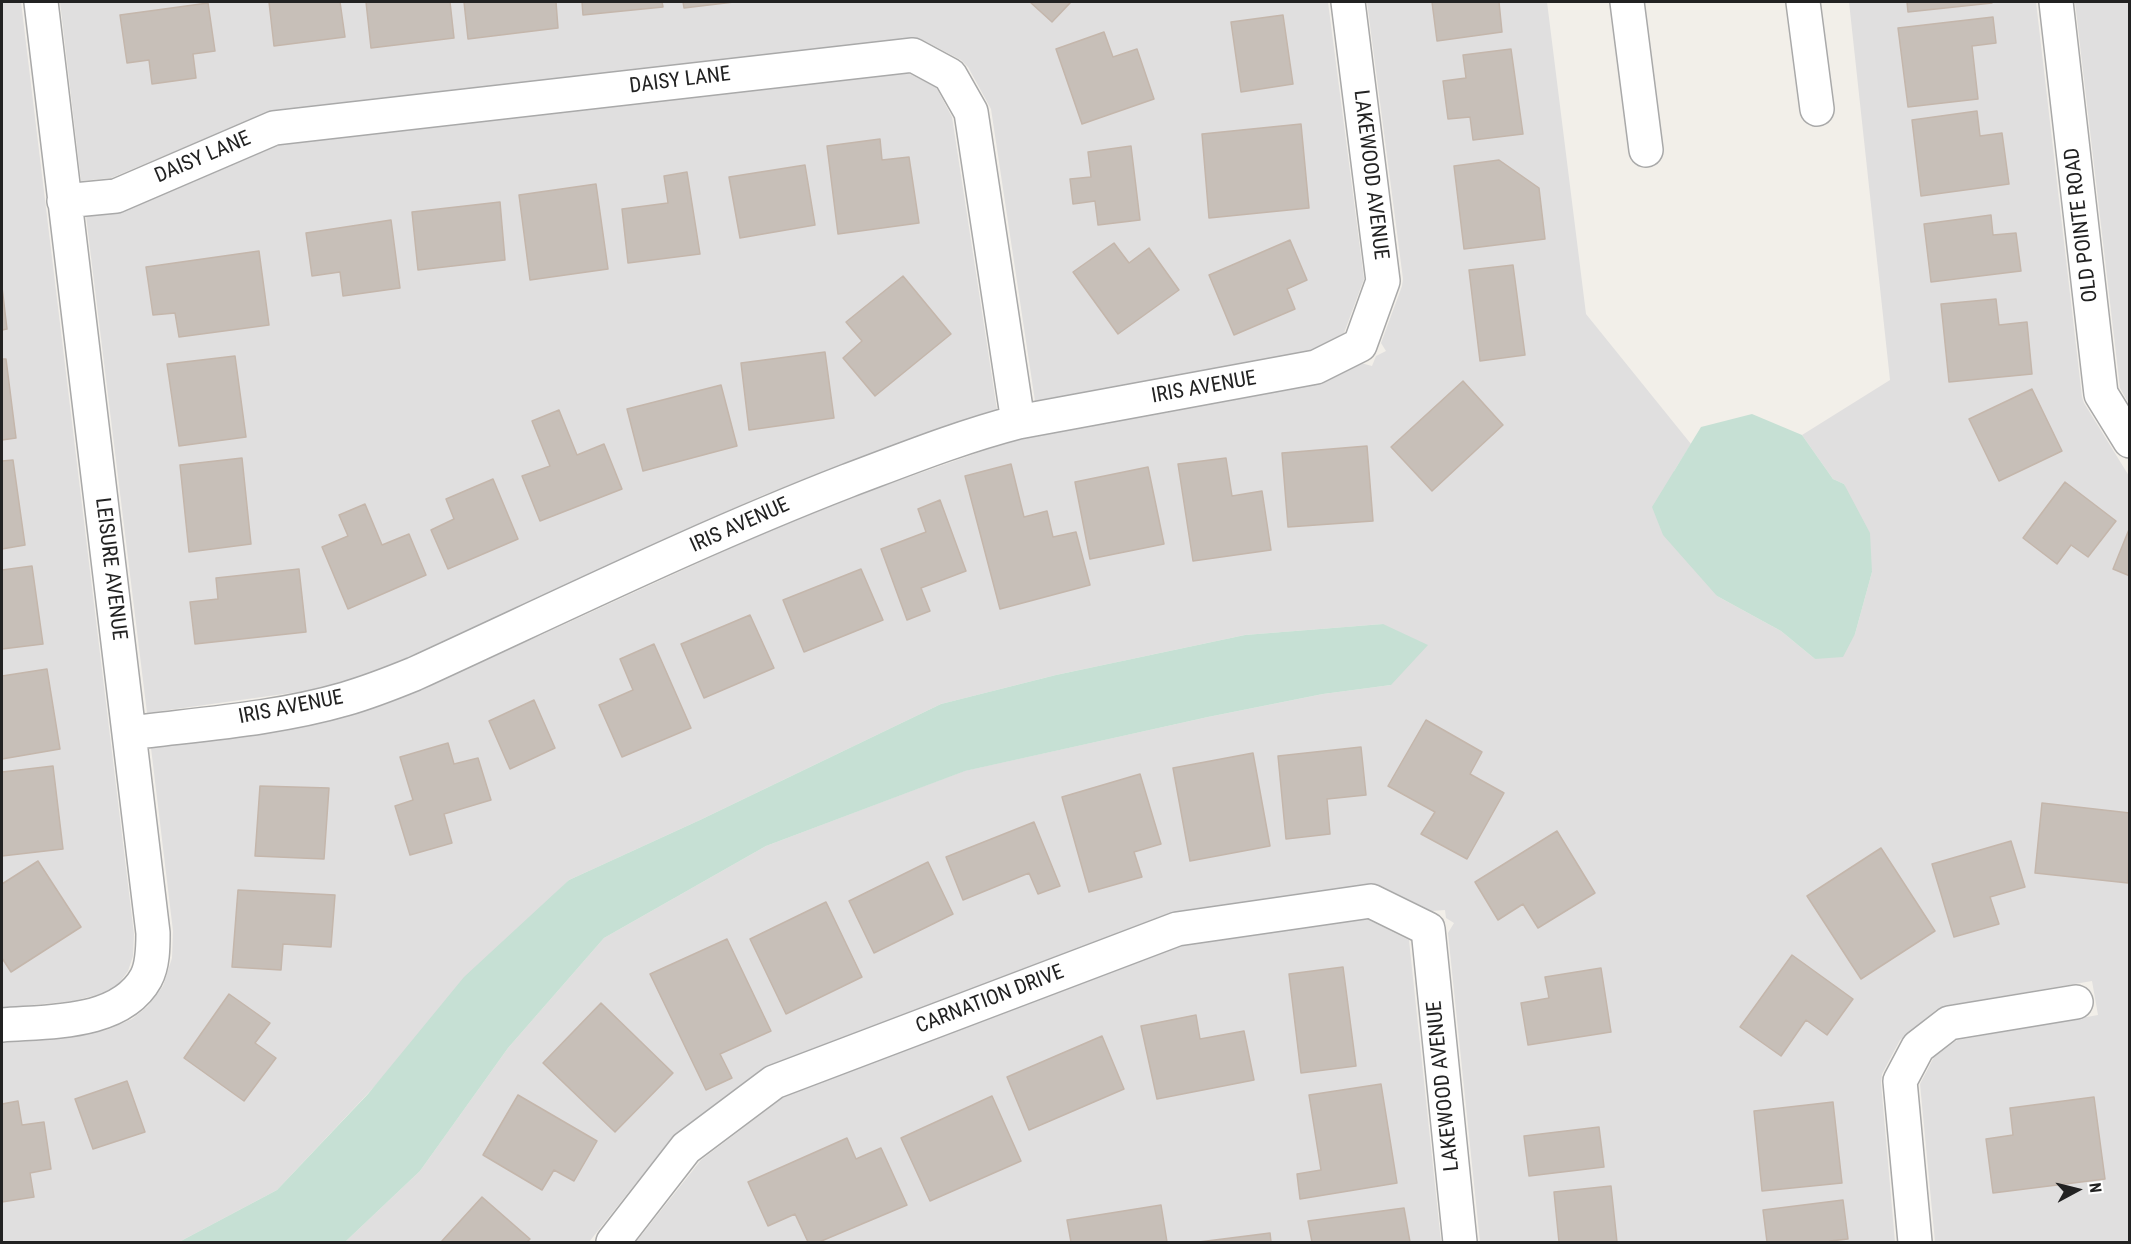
<!DOCTYPE html>
<style>
body{margin:0}
#map{position:relative;width:2131px;height:1244px;overflow:hidden;background:#f2efe9;font-family:"Roboto Condensed",sans-serif}
canvas{display:block}
.frame{position:absolute;inset:0;border:3px solid #222;pointer-events:none}
.north{position:absolute;left:2047px;top:1160px;width:60px;height:60px;-webkit-text-stroke:4px #fff;paint-order:stroke;rotate:83deg;font-size:16px;font-weight:700;line-height:24px;text-align:center;color:#222}
.north::after{content:'';display:block;margin:auto;width:21px;height:27px;background:#222;clip-path:polygon(50% 0,100% 100%,50% 72%,0 100%)}
</style>
<div id="map">
<canvas width="2131" height="1244"></canvas>
<div class="frame"></div>
<div class="north">N</div>
</div>
<script>
const c = document.querySelector('canvas').getContext('2d');
c.lineJoin = 'round';
function fillPath(path, color) {
  c.fillStyle = color;
  c.fill(path, 'evenodd');
}
function strokePath(path, color, width, dash) {
  c.strokeStyle = color;
  c.lineWidth = width;
  c.lineCap = dash ? 'butt' : 'round';
  c.setLineDash(dash || []);
  c.stroke(path);
}
function label(font, color, halo, rows, align = 'center') {
  c.font = font + ' "Roboto Condensed",sans-serif';
  c.lineWidth = 4.5;
  c.setLineDash([]);
  c.textBaseline = 'middle';
  c.strokeStyle = halo;
  c.fillStyle = color;
  for (const [text, x, y, turn = 0] of rows) {
    c.save();
    c.translate(x, y);
    c.rotate((+turn || 0) * Math.PI / 180);
    c.textAlign = isNaN(turn) ? turn : align;
    if (halo) c.strokeText(text, 0, 0);
    c.fillText(text, 0, 0);
    c.restore();
  }
}
fillPath(new Path2D(`
 M2,2H21L134,934L133,956L128,971L120,982L108,992L73,1001L2,1008Z
 M60,2H1328L1364,279L1344,333L1310,351L1035,401L991,109L968,67L961,60L923,40L910,38L272,111L111,178L81,181Z
 M1367,2H1547L1586,314L1691,444L1674,471L1717,596L1781,631L1815,659L1855,634L1872,572L1844,484L1833,479L1802,435L1890,380L1849,2H2036L2082,397L2084,403L2129,476V1242H1935L1920,1084L1934,1057L1957,1040L2098,1015L2092,981L1945,1006L1936,1010L1900,1040L1882,1074L1881,1083L1895,1242H1480L1448,933L1454,923L1446,918L1445,910L1432,911L1381,886L1369,884L1170,913L762,1069L671,1139L589,1242H345L420,1171L508,1048L604,938L766,846L964,771L1208,717L1323,694L1391,685L1383,624L1245,635L1056,675L941,704L700,820L569,880L277,1190L179,1242H2V1043L77,1035L107,1030L132,1019L148,1006L163,986L172,958L173,931L151,748L312,725L348,716L386,704L423,689L777,527L886,485L994,447L1022,439L1320,384L1361,363L1372,366L1376,356L1386,351L1381,343L1402,286L1403,279Z
 M2075,2H2129V404L2120,388Z
 M908,73L936,87L952,117L997,410L872,453L761,496L406,658L373,672L339,683L305,691L147,713L86,216L124,211L279,145Z
 M1367,919L1409,940L1441,1242H636L701,1160L785,1096L1182,945Z`), '#e0dfdf');
fillPath(new Path2D(`
 M1752,414L1802,435L1833,479L1844,484L1870,533L1872,572L1855,634L1843,657L1815,659L1781,631L1717,596L1663,535L1652,507L1701,427Z
 M1383,624L1428,645L1391,685L1323,694L1208,717L965,771L766,846L604,938L508,1048L420,1171L345,1242H179L277,1190L368,1094L464,977L569,880L700,820L941,704L1056,675L1245,635Z`), '#c6e0d4');
const building = new Path2D(`
 M269,2H340L345,37L274,46Z
 M366,2H450L454,38L371,48Z
 M464,2H556L558,28L468,39Z
 M582,2H662L663,7L583,15Z
 M683,2H734L684,8Z
 M1030,2H1071L1052,22Z
 M1432,2H1499L1502,32L1437,41Z
 M1907,2H1992V3L1908,12Z
 M208,3L215,51L193,54L196,78L152,84L149,60L127,63L120,15Z
 M1283,15L1293,84L1241,92L1231,22Z
 M1993,17L1996,43L1972,46L1978,99L1908,107L1898,28Z
 M1104,32L1113,57L1137,49L1154,99L1082,124L1056,49Z
 M1511,49L1523,134L1473,140L1470,117L1448,119L1443,81L1466,78L1463,55Z
 M1977,111L1980,136L2002,133L2009,184L1921,196L1912,120Z
 M1301,124L1309,208L1209,218L1202,134Z
 M880,139L882,160L909,157L919,223L838,234L827,146Z
 M1131,146L1140,220L1098,225L1095,201L1073,204L1070,179L1091,177L1088,152Z
 M1499,160L1539,188L1545,239L1464,249L1454,166Z
 M805,165L815,225L740,238L729,177Z
 M687,172L700,254L628,263L622,209L668,203L664,176Z
 M596,184L608,269L530,280L519,195Z
 M500,202L505,260L418,270L412,212Z
 M1991,215L1993,235L2016,233L2021,271L1931,282L1924,224Z
 M391,220L400,288L343,296L340,272L312,276L306,233Z
 M1290,240L1307,280L1287,289L1295,309L1234,335L1209,275Z
 M1114,243L1129,263L1149,248L1179,290L1118,334L1073,272Z
 M259,251L269,325L179,337L175,313L153,315L146,267Z
 M1513,265L1525,355L1480,361L1469,270Z
 M903,276L951,334L875,396L843,358L862,341L846,322Z
 M2,287L7,329L2,330Z
 M1996,299L1999,325L2027,322L2032,374L1949,382L1941,304Z
 M825,352L834,418L749,430L741,363Z
 M235,356L246,437L179,446L167,364Z
 M2,359H6L16,438L2,440Z
 M1463,381L1503,425L1432,491L1391,447Z
 M721,385L737,446L643,471L627,409Z
 M2032,389L2062,451L1999,481L1969,419Z
 M559,410L577,455L604,444L622,489L540,521L522,476L550,466L532,421Z
 M1367,446L1373,521L1288,527L1282,453Z
 M242,458L251,544L189,552L180,465Z
 M1226,458L1232,496L1262,491L1271,550L1193,561L1178,464Z
 M13,460L25,545L2,549V461Z
 M1011,464L1024,517L1047,511L1053,537L1076,532L1090,585L1000,609L965,476Z
 M1148,467L1164,544L1090,559L1075,482Z
 M493,479L518,539L448,569L431,530L454,519L446,499Z
 M2065,482L2116,521L2088,557L2071,545L2057,564L2023,538Z
 M940,500L966,571L921,588L930,611L907,620L881,549L926,532L918,509Z
 M365,504L382,545L409,534L426,575L348,609L322,547L348,536L339,515Z
 M2130,527V576L2113,569Z
 M32,566L43,644L2,649V570Z
 M299,569L306,632L195,644L190,602L218,599L216,578Z
 M861,569L883,620L804,652L783,600Z
 M750,615L774,668L704,698L681,644Z
 M654,644L691,728L622,757L599,705L633,690L620,659Z
 M47,669L60,749L2,759V676Z
 M534,700L555,748L510,769L489,721Z
 M1426,720L1482,752L1470,774L1504,793L1467,859L1421,834L1435,812L1388,786Z
 M448,743L454,764L478,758L491,800L444,814L452,843L410,855L395,806L413,800L400,757Z
 M1361,747L1366,795L1327,799L1330,834L1286,839L1278,756Z
 M1253,753L1270,846L1190,861L1173,768Z
 M53,766L63,849L2,856V772Z
 M1140,774L1161,844L1134,852L1142,877L1089,892L1062,797Z
 M260,786L329,788L324,859L255,856Z
 M2042,803L2130,813L2128,883L2035,873Z
 M1034,822L1060,886L1038,894L1029,873L963,900L946,857Z
 M1557,831L1595,893L1538,928L1523,904L1498,920L1475,882Z
 M2011,841L2025,887L1990,897L1999,924L1954,937L1932,864Z
 M1881,848L1935,931L1861,979L1807,896Z
 M38,861L81,927L11,972L2,958V884Z
 M928,862L953,914L874,953L849,901Z
 M238,890L335,895L331,947L283,944L281,970L232,967Z
 M826,902L862,977L786,1014L750,939Z
 M727,939L771,1031L720,1054L732,1078L706,1090L650,974Z
 M1792,955L1853,999L1827,1035L1806,1020L1781,1056L1740,1027Z
 M1343,967L1356,1066L1301,1073L1289,974Z
 M1601,968L1611,1032L1528,1045L1521,1003L1549,998L1545,977Z
 M229,994L270,1023L255,1043L276,1058L244,1101L184,1058Z
 M601,1003L673,1073L615,1132L543,1063Z
 M1196,1015L1200,1039L1244,1031L1254,1080L1157,1099L1141,1026Z
 M1102,1036L1124,1089L1029,1130L1007,1077Z
 M127,1081L145,1132L93,1149L75,1099Z
 M1381,1084L1397,1183L1300,1199L1297,1174L1321,1170L1309,1095Z
 M518,1095L597,1141L574,1181L554,1170L542,1190L483,1155Z
 M992,1096L1021,1161L930,1201L901,1138Z
 M2094,1097L2105,1179L1993,1193L1986,1139L2013,1135L2010,1108Z
 M18,1101L22,1125L44,1122L51,1169L30,1173L34,1197L2,1202V1104Z
 M1833,1102L1842,1183L1762,1191L1754,1111Z
 M1599,1127L1604,1167L1529,1176L1524,1136Z
 M847,1138L856,1159L881,1148L907,1205L819,1242H808L795,1214L768,1226L748,1182Z
 M1611,1186L1617,1242H1559L1554,1192Z
 M482,1197L530,1239L527,1242H441Z
 M1843,1200L1848,1239L1830,1241V1242H1767L1763,1210Z
 M1161,1205L1167,1242H1071L1067,1220Z
 M1404,1208L1410,1242H1312L1308,1221Z
 M1270,1233L1271,1242H1199Z`);
fillPath(building, '#c7bfb8');
strokePath(building, '#c4b6ab', 1.5);
const minor = new Path2D(`
 M1627,2L1646,150
 M1803,2L1817,109
 M2056,2L2101,394L2130,441
 M64,201L116,196L274,128L913,55L950,75L971,112L1018,422
 M130,733C201,724 276,719 345,699C369,692 392,683 414,674C558,608 700,538 847,481C903,460 960,437 1018,422L1316,367L1360,345L1383,281L1348,2
 M2,1025C48,1021 120,1025 146,978C153,965 153,947 153,933L41,2
 M613,1242L686,1148L774,1082L1177,929L1371,901L1428,929L1460,1242
 M1915,1242L1900,1081L1918,1047L1949,1023L2076,1002`);
strokePath(minor, '#a9a9a9', 36);
strokePath(minor, '#fff', 33);
label('21px', '#222', '#fff', [
 ["DAISY LANE",680,81,-7],
 ["DAISY LANE",203,158,-23],
 ["LAKEWOOD AVENUE",1370,175,83],
 ["OLD POINTE ROAD",2082,225,-97],
 ["IRIS AVENUE",1204,388,-10],
 ["IRIS AVENUE",740,526,-24],
 ["LEISURE AVENUE",110,569,83],
 ["IRIS AVENUE",291,708,-11],
 ["CARNATION DRIVE",990,1000,-21],
 ["LAKEWOOD AVENUE",1444,1086,-96]
]);
</script>
